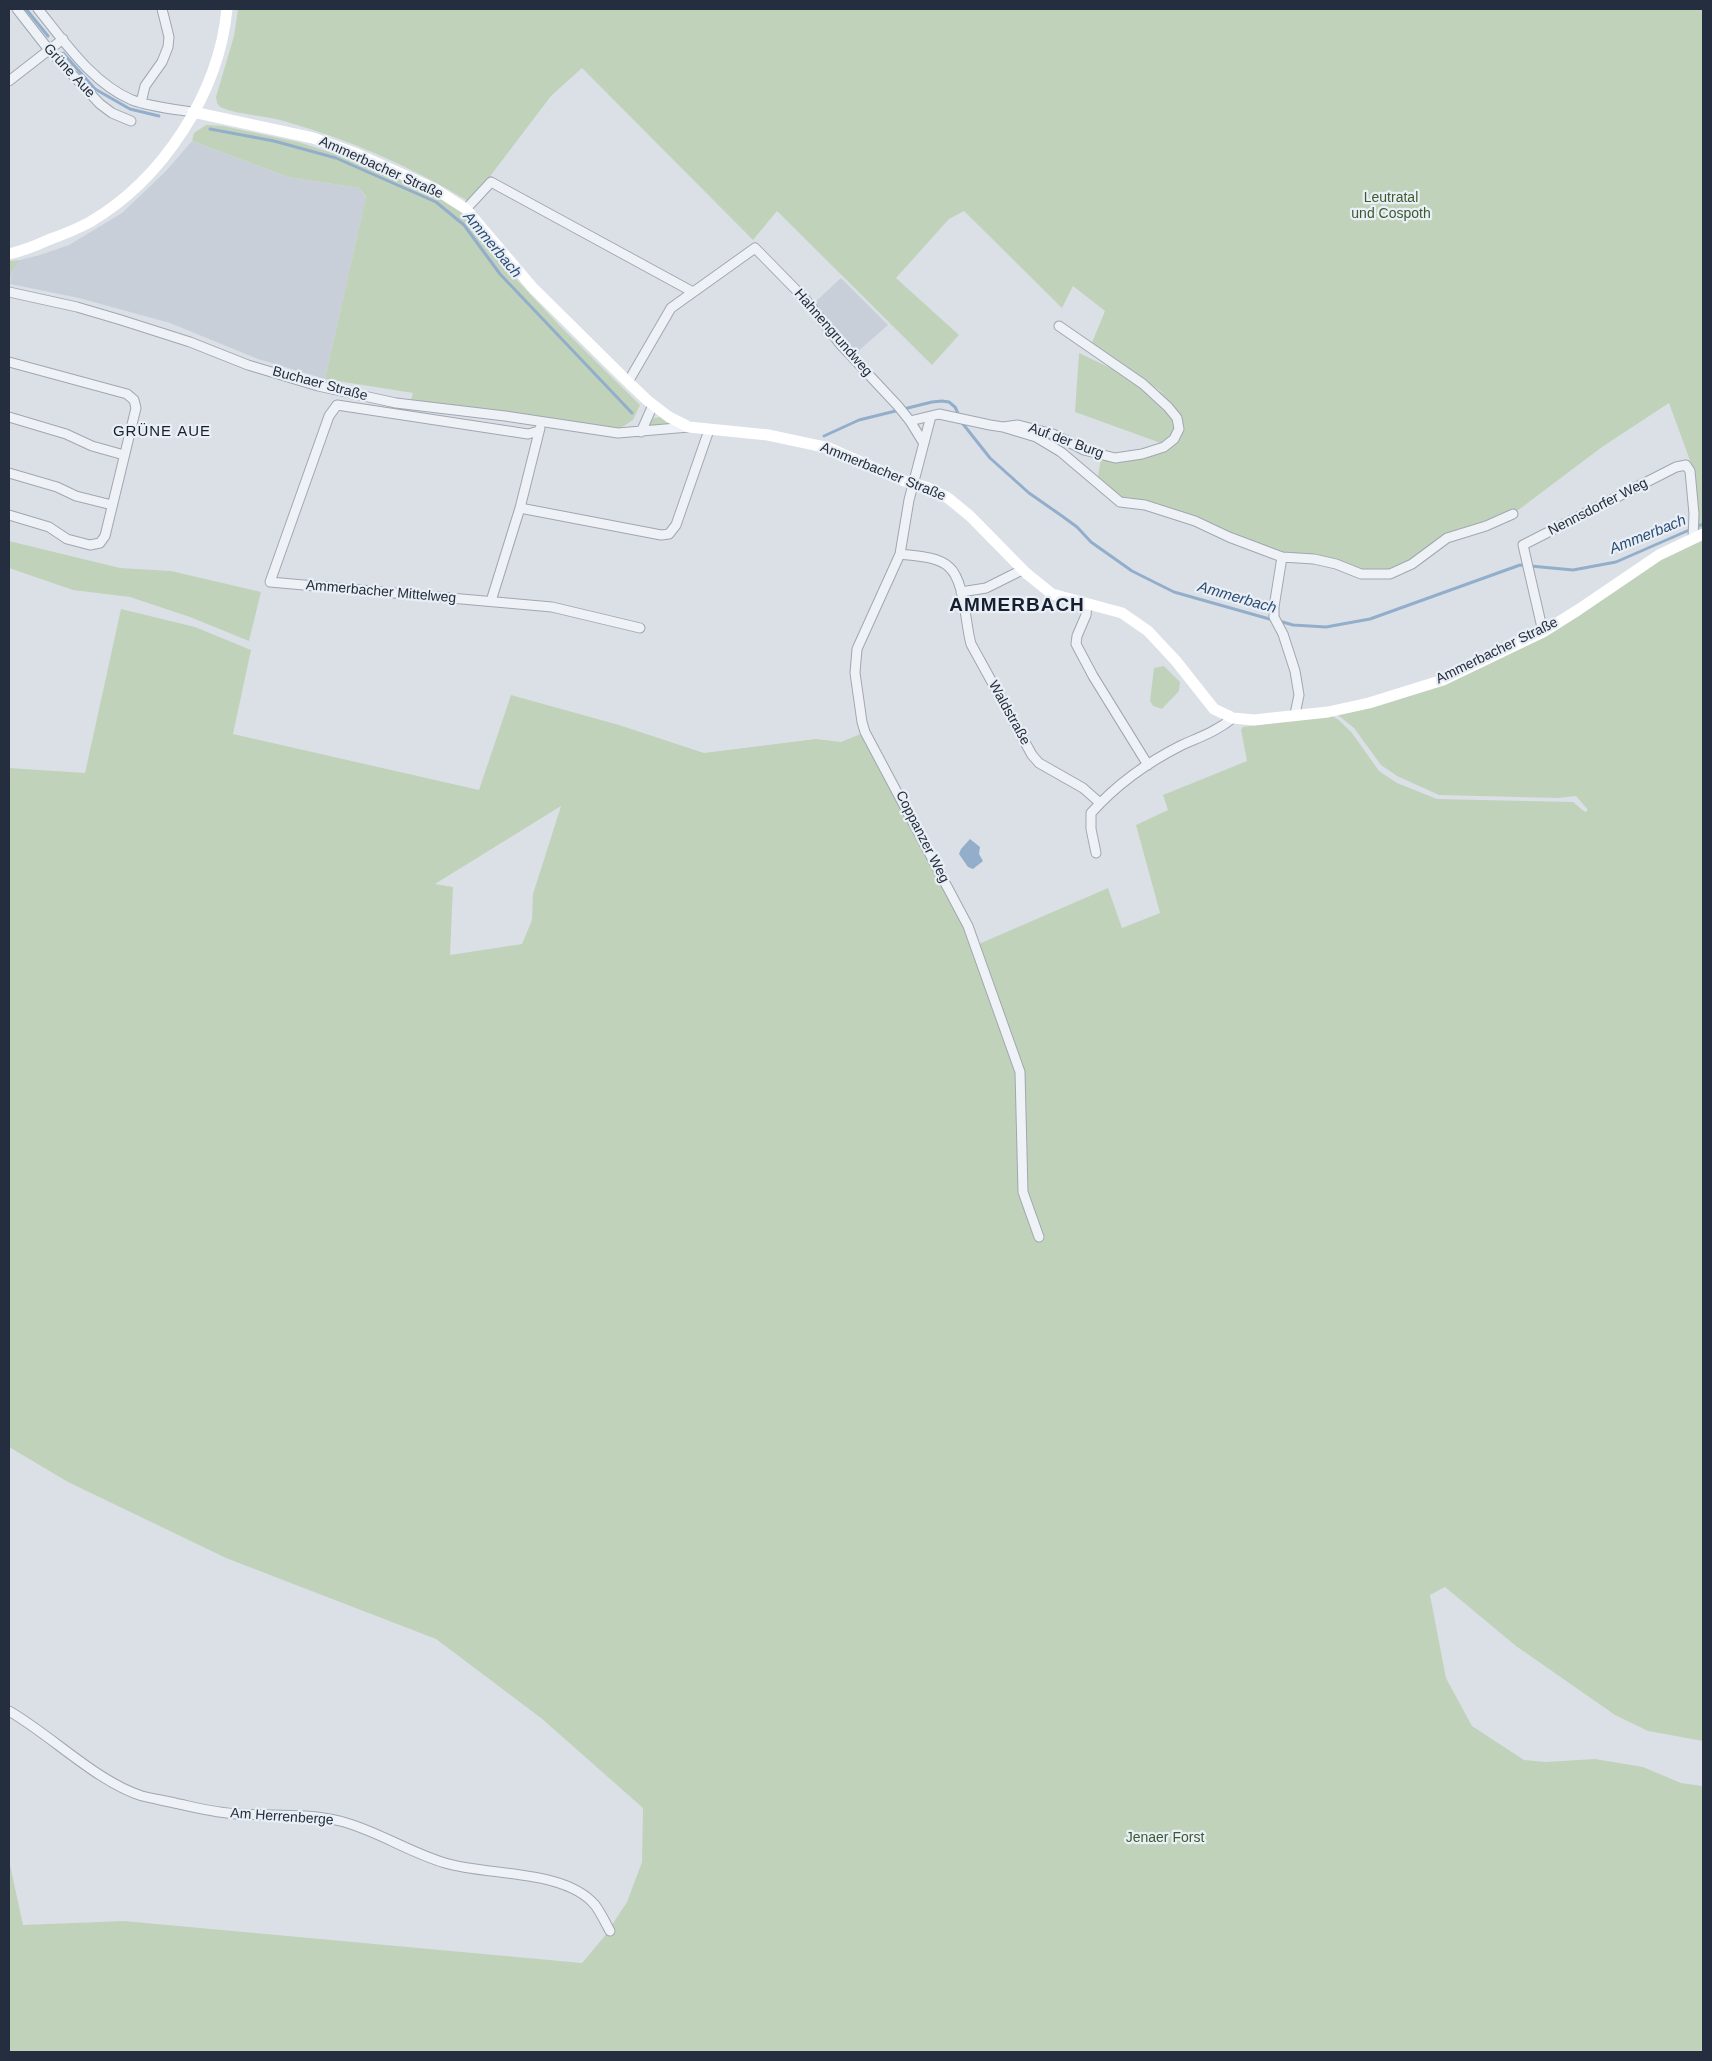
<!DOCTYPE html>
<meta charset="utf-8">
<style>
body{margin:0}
#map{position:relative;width:1712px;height:2061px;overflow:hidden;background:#dbe0e7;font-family:Arial,sans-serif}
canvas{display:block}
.frame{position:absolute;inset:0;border:10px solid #242e3e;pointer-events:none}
</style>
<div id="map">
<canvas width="1712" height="2061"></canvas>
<div class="frame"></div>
</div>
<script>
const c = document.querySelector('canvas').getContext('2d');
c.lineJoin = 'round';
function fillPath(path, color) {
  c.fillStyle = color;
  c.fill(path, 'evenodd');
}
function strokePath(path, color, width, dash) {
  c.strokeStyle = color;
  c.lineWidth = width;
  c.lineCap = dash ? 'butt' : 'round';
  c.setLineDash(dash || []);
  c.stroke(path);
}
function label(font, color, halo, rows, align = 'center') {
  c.font = font + ' Arial,sans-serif';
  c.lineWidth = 4.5;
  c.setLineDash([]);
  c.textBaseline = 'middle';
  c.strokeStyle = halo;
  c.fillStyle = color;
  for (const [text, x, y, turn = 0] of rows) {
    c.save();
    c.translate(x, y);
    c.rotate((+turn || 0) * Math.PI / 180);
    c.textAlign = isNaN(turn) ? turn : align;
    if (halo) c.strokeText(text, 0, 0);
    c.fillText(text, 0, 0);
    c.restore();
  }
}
fillPath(new Path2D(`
 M192,141L288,177L359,188L366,198L325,379L258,359L170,323L79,298L10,284L12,271L20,260L40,255L69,245L122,213L166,171Z
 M841,278L888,325L855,354L813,304Z`), '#c9cfd9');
fillPath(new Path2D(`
 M238,9H1703V529L1699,531L1692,466L1669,403L1602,447L1513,514L1447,538L1386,574L1282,557L1120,499L1098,476L1101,458L1169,446L1075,412L1079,353L1165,394L1091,345L1105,311L1073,286L1062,308L964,211L949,219L896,278L959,335L932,365L777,211L753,240L582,68L551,96L488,179L468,201C411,167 351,140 287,122C266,115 241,116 220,107L217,103L216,97L234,36Z
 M206,125L223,126L298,142L367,164L429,192L464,212L515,278L560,326L640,405L633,420L619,429L411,400L413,393L325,379L366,197L359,188L288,177L192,141L194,133Z
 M20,260L12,271L9,284V261Z
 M661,417L666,419L669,424L667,427L658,429L649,426V423L654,418Z
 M1703,538V1741L1648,1731L1615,1715L1516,1646L1445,1587L1430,1595L1446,1678L1472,1726L1524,1760L1546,1762L1595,1759L1643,1767L1681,1783L1703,1786V2052H9V1860L23,1925L124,1921L582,1963L604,1937L627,1902L642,1862L643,1808L541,1718L436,1639L226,1558L68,1482L9,1447V768L85,773L121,609L195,627L251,650L233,734L479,790L511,695L619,725L704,753L816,739L841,742L863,733L958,910L972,947L1108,888L1122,928L1160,913L1136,825L1168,810L1163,795L1247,761L1241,730L1243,727L1331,715L1340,721L1352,733L1379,771L1397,783L1437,799L1573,802L1585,812L1588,810L1576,796L1558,798L1439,795L1397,776L1381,765L1354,728L1338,715L1444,683L1660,558ZM561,806L533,894L532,920L522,944L450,955L453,887L435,884Z
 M9,541L120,568L171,571L261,592L249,641L190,617L130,597L73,590L9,568Z
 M1164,666L1180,682L1179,691L1162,709L1153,706L1150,701L1154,668Z`), '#c1d2bb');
fillPath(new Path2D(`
 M970,839L980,847L979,854L983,861L973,869L968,867L959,854L961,849Z`), '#92aecb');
strokePath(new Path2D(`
 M26,9L48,36
 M63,53L95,89L130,109L159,116
 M210,129L274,141L336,158L436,202L464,225L500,274L632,413
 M824,436L859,420L932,402L942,401L949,402L955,407L963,424L990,458L1029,493L1062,516L1077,527L1091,542L1132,571L1174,592L1273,620
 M1279,621L1293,625L1326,627L1370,619L1520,565L1573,570L1616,562L1703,524`), '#92aecb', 3);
const street = new Path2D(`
 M17,9L49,50L100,104L112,113L131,121
 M38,9C64,41 92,83 132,100C151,107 173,109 193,112
 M9,81L63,39
 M141,103L145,86L162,62L168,47L169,37L162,9
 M466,209L491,182L693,292
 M9,292L77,307L121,320L190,342L248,365L318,386L396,403L505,416L618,433L689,427
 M9,362L127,394L134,400L136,408L105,536L100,543L90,545L67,539L49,527L9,515
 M628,382L671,308L755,248L805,299L841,345L898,406L910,421L923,442
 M931,416L909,500L900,554L857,649L855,673L862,722L865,732L968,926L1020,1072L1023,1192L1039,1237
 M9,417L66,434L92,446L124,455
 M910,421L939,414L990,425L1003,427L1018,425L1053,434L1084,450L1115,458L1142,454L1164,447L1174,439L1179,429L1177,418L1168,407L1143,384L1059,326
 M1003,427L1036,437L1061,452L1120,502L1145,505L1195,521L1229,537L1282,557L1314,559L1336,564L1361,574H1390L1412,564L1447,538L1486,526L1513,514
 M540,428L520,508L661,535L669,534L676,525L709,430
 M539,431L528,434L337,405L329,416L270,582L552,607L640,628
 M641,432L653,405
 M9,473L57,487L76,496L112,505
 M900,554C915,556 937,556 949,567C965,581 965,623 971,644L1032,755L1039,763L1083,788L1100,803
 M1282,557L1274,607V617L1283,634L1295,671L1299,695L1295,714
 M961,592L986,588L1022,570
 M491,601L520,508
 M1087,604L1086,615L1077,636L1076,644L1093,676L1148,765
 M1543,632L1523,545L1676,467L1686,465L1690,471L1694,514L1693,538
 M1096,853L1091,829V813C1116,785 1148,762 1182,745C1200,737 1217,731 1233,718
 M9,1711C51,1735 97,1782 142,1796C154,1799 167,1801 179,1804C198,1808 218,1813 238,1814C272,1816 307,1813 340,1821C376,1830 408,1852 445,1863C487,1876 565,1869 595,1905C601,1913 605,1922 610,1931`);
strokePath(street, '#a0a7b1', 11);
strokePath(street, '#eef1f5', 9);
strokePath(new Path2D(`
 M193,112L313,138L357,154L435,189L466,209L533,288L628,382L647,400L669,417L689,427L768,435L829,448L904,481L926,487L948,498L970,516L1026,573L1052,594L1122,613L1148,631L1176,661L1214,709L1233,718L1254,720L1328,712L1369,703L1443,680L1543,632L1578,610L1659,555L1703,534
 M9,254C22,251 35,246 48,240C62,235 77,229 90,222C163,179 219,93 227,9`), '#fff', 11);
label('14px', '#242e3e', '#eaeff5', [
 ["Grüne Aue",69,71,47],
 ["Ammerbacher Straße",381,168,24],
 ["Hahnengrundweg",833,333,49],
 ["Buchaer Straße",320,384,15],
 ["Auf der Burg",1066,441,20],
 ["Ammerbacher Straße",883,472,22],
 ["Nennsdorfer Weg",1598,507,-27],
 ["Ammerbacher Mittelweg",381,592,5],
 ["Ammerbacher Straße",1497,651,-26],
 ["Waldstraße",1009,713,61],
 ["Coppanzer Weg",922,837,63],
 ["Am Herrenberge",282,1817,4]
]);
label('14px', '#395b30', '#eaeff5', [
 ["Leutratal",1391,198],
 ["und Cospoth",1391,214],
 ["Jenaer Forst",1165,1838]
]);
label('italic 15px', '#2b4d75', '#eaeff5', [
 ["Ammerbach",492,245,50],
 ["Ammerbach",1648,535,-22],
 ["Ammerbach",1237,598,16]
]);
c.letterSpacing = '1px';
label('15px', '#161f2f', '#eaeff5', [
 ["GRÜNE AUE",162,432]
]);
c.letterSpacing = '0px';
c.letterSpacing = '1px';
label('bold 19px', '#161f2f', '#eaeff5', [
 ["AMMERBACH",1017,606]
]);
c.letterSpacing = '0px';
</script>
